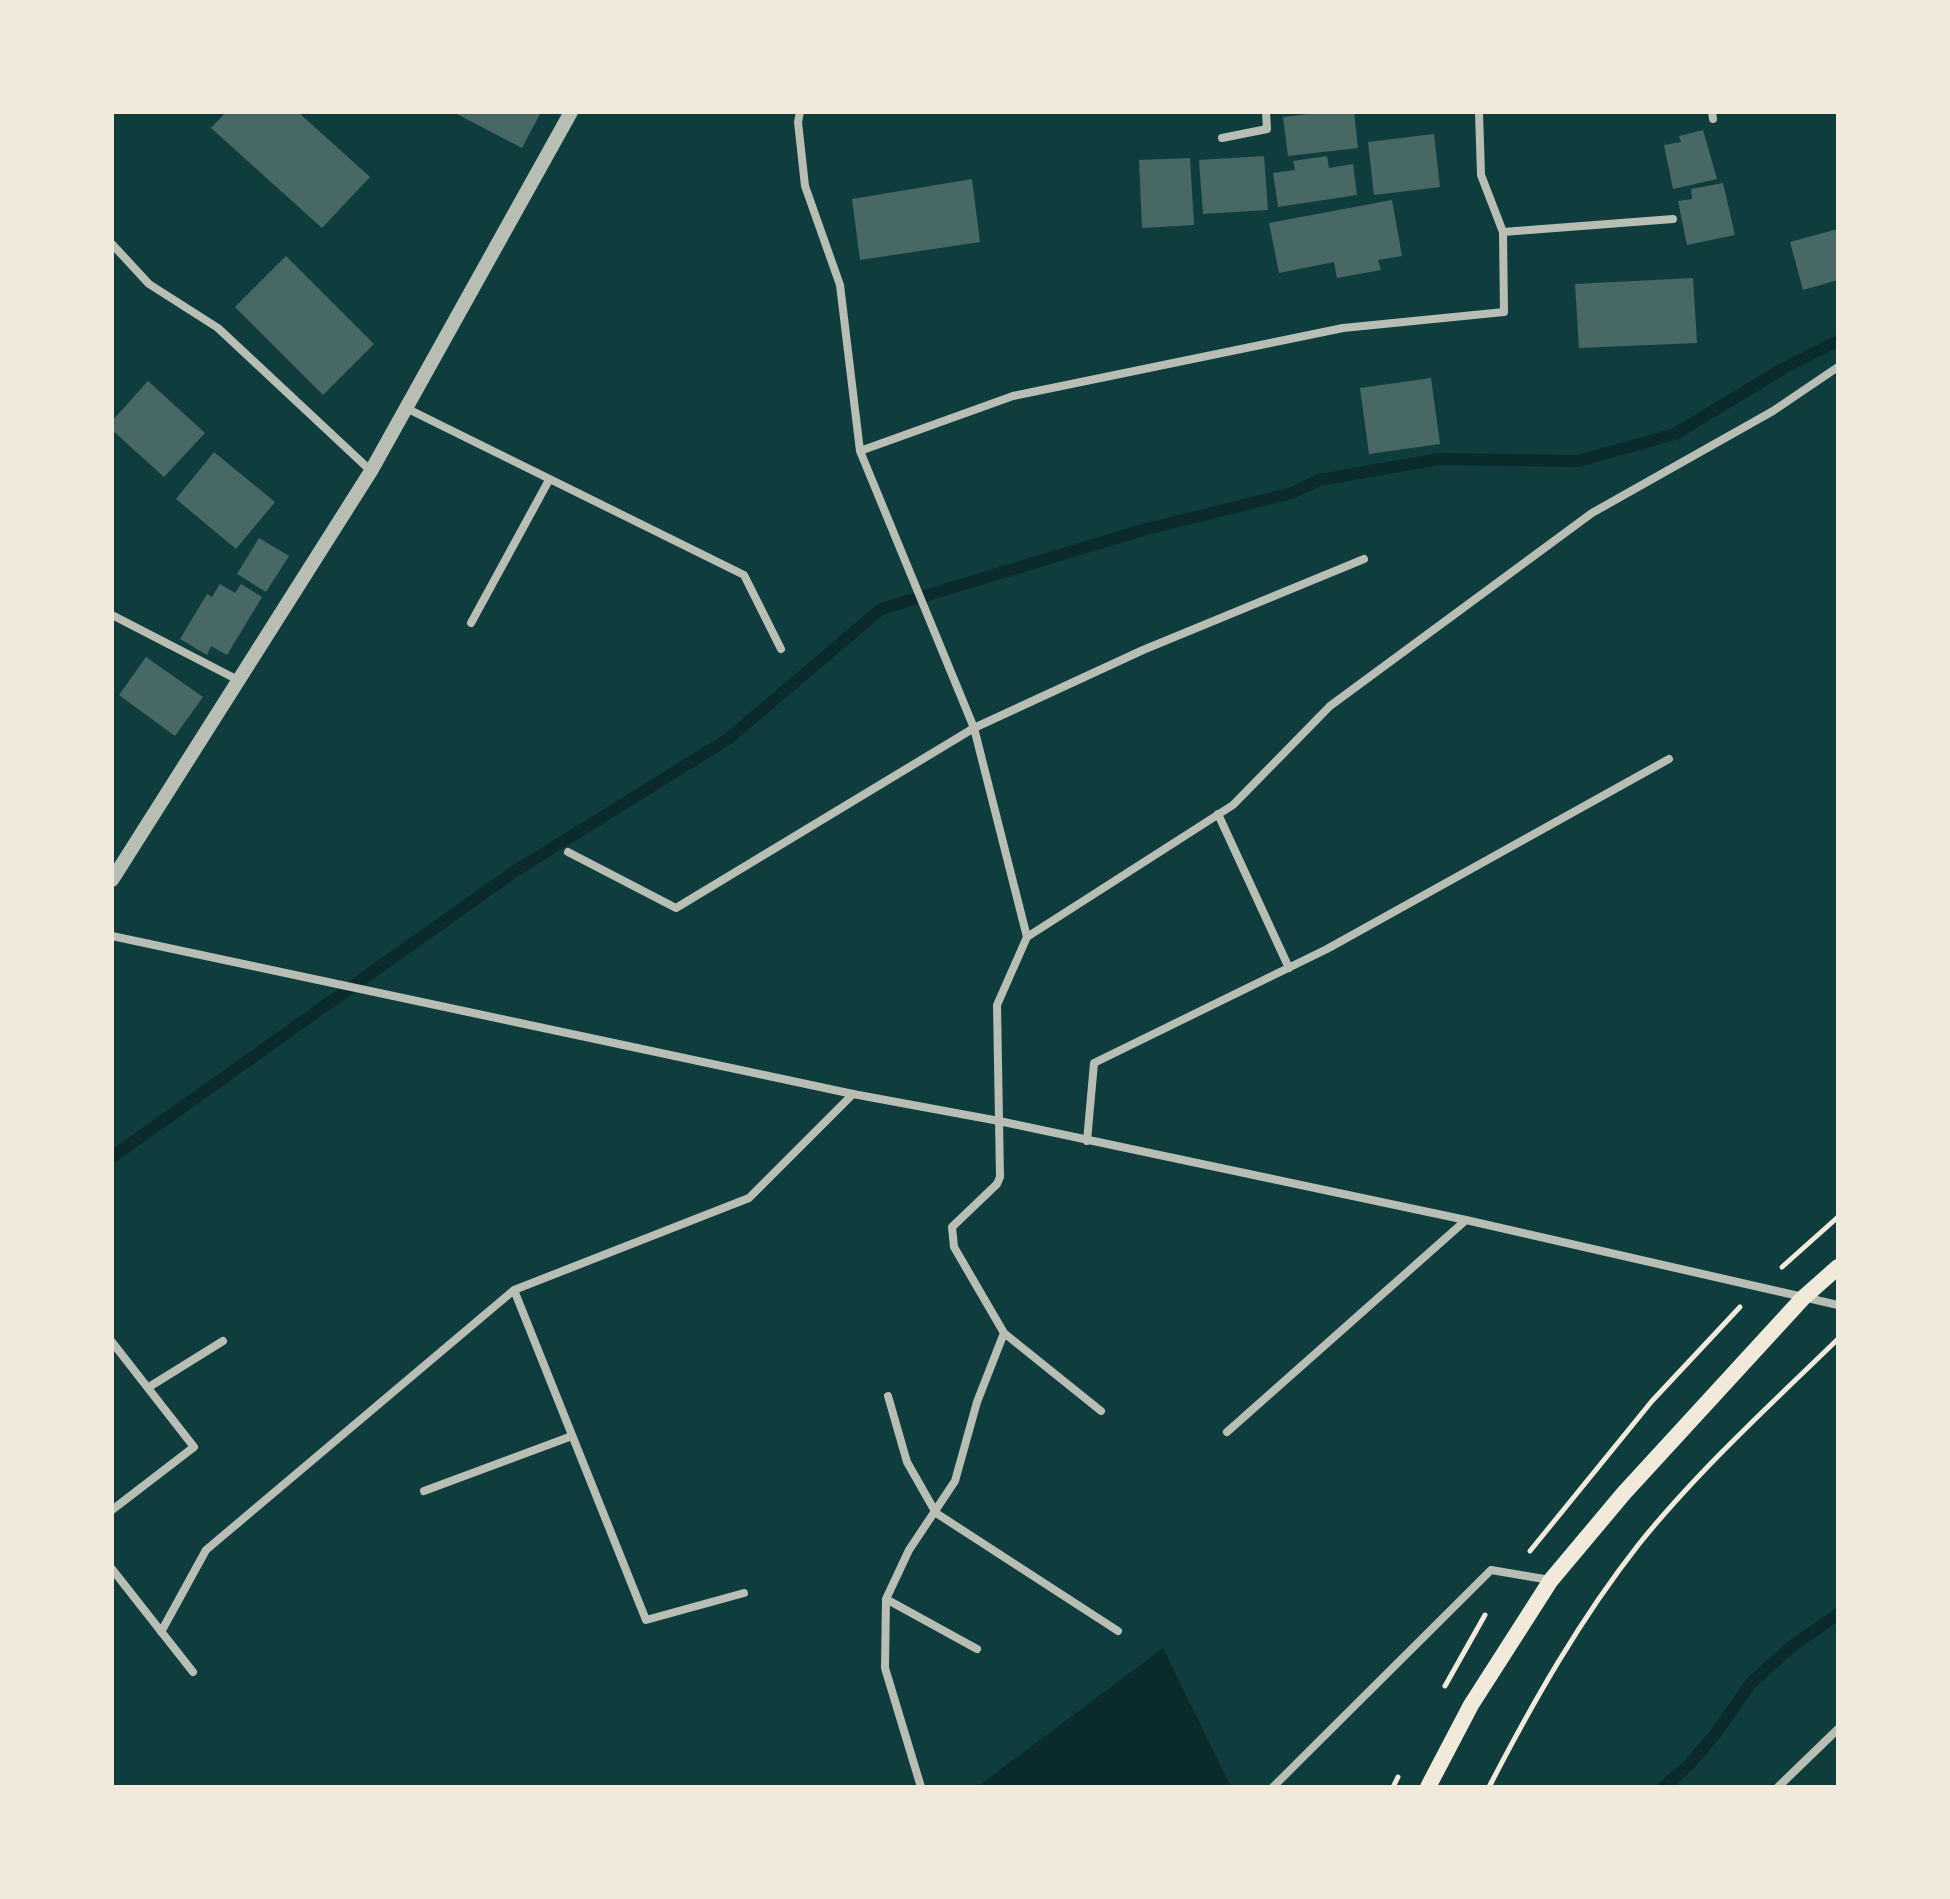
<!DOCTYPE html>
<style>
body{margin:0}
#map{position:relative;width:1950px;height:1899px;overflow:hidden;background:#0f3d3e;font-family:"Exo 2",sans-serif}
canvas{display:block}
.frame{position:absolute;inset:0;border:114px solid #f1e9da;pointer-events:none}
</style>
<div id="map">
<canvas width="1950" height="1899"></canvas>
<div class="frame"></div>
</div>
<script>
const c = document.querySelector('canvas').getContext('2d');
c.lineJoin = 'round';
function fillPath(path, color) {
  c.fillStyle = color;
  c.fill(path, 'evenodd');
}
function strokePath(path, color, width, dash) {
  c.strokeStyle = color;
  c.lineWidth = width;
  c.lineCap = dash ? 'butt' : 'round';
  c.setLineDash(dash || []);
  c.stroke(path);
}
fillPath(new Path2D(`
 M1163,1648L1229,1783L1226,1787H977Z`), '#0a2a2b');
strokePath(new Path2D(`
 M112,1157L512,873L728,739L881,609L1143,530L1292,493L1319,480L1439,459L1578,461L1675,434L1784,368L1838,341
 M1663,1787L1688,1766L1716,1733L1751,1683L1792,1646L1838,1614`), '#0a2a2b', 12);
fillPath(new Path2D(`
 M226,112H298L370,177L322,228L211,128Z
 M453,112H541L522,148Z
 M1325,112H1354L1358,148L1288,156L1283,117Z
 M1703,130L1717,179L1673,189L1664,145L1681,142L1679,136Z
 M1434,134L1440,187L1374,195L1368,142Z
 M1264,156L1268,210L1203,214L1199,160Z
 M1327,156L1329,168L1353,164L1357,195L1278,207L1273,173L1295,170L1293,161Z
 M1190,158L1194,225L1142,228L1139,160Z
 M972,179L980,242L860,260L852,199Z
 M1723,183L1735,235L1687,245L1678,201L1692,199L1691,189Z
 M1392,200L1402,256L1378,260L1381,270L1337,278L1334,262L1279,273L1269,223Z
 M1838,229V280L1803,290L1790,242Z
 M286,256L374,344L323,395L235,307Z
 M1693,278L1697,343L1579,348L1575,284Z
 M1431,378L1440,444L1369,454L1360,388Z
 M148,381L205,433L164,477L112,430V421Z
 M214,452L275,502L236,549L176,499Z
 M259,538L289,556L266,592L237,574Z
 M220,584L235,593L241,584L262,597L227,655L211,646L207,655L180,639L207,594L212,597Z
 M146,657L203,697L175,736L119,695Z`), '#486865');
strokePath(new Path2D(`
 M1782,1267L1838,1217
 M1530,1551L1652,1401L1740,1307
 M1445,1686L1485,1615
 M1393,1787L1398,1777
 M1489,1787C1533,1702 1580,1619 1639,1544C1699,1470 1770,1405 1838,1339`), '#f1e9da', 5);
strokePath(new Path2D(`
 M800,112L798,122L805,186L840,285L860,451L974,728L1027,937L997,1005L1000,1177L997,1184L952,1227L954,1247L1004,1333L977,1402L955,1481L909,1550L886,1599L885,1668L921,1787
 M1712,112L1713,119
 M1222,138L1267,129L1266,112
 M1503,232L1673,219
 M112,244L149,284L218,328L371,471
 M406,408L744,575L781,649
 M860,451L1013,396L1343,328L1504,312L1503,232L1481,175L1479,112
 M112,615L238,680
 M471,623L549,480
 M1218,814L1289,968
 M568,852L676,908L974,728L1143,650L1364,559
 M112,936L853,1094L999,1121L1466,1220L1838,1305
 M1027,937L1233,805L1330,706L1592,513L1773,411L1838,367
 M1087,1141L1094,1063L1327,949L1669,759
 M1004,1333L1101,1411
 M112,1342L194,1447L112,1510
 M149,1387L223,1341
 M888,1396L907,1462L936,1513L1118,1631
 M1227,1432L1466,1220
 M424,1491L572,1436
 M112,1569L193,1672
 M744,1593L646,1620L514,1290L749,1198L853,1094
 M886,1599L977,1649
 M161,1632L206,1550L514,1290
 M1273,1787L1491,1570L1550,1580
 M1778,1787L1838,1729`), '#b8beb3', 8);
strokePath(new Path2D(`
 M112,880L371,471L571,112`), '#b8beb3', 14);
strokePath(new Path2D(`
 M1428,1787L1471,1705L1551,1580L1624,1493L1803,1298L1838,1267`), '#f1e9da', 16);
</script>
